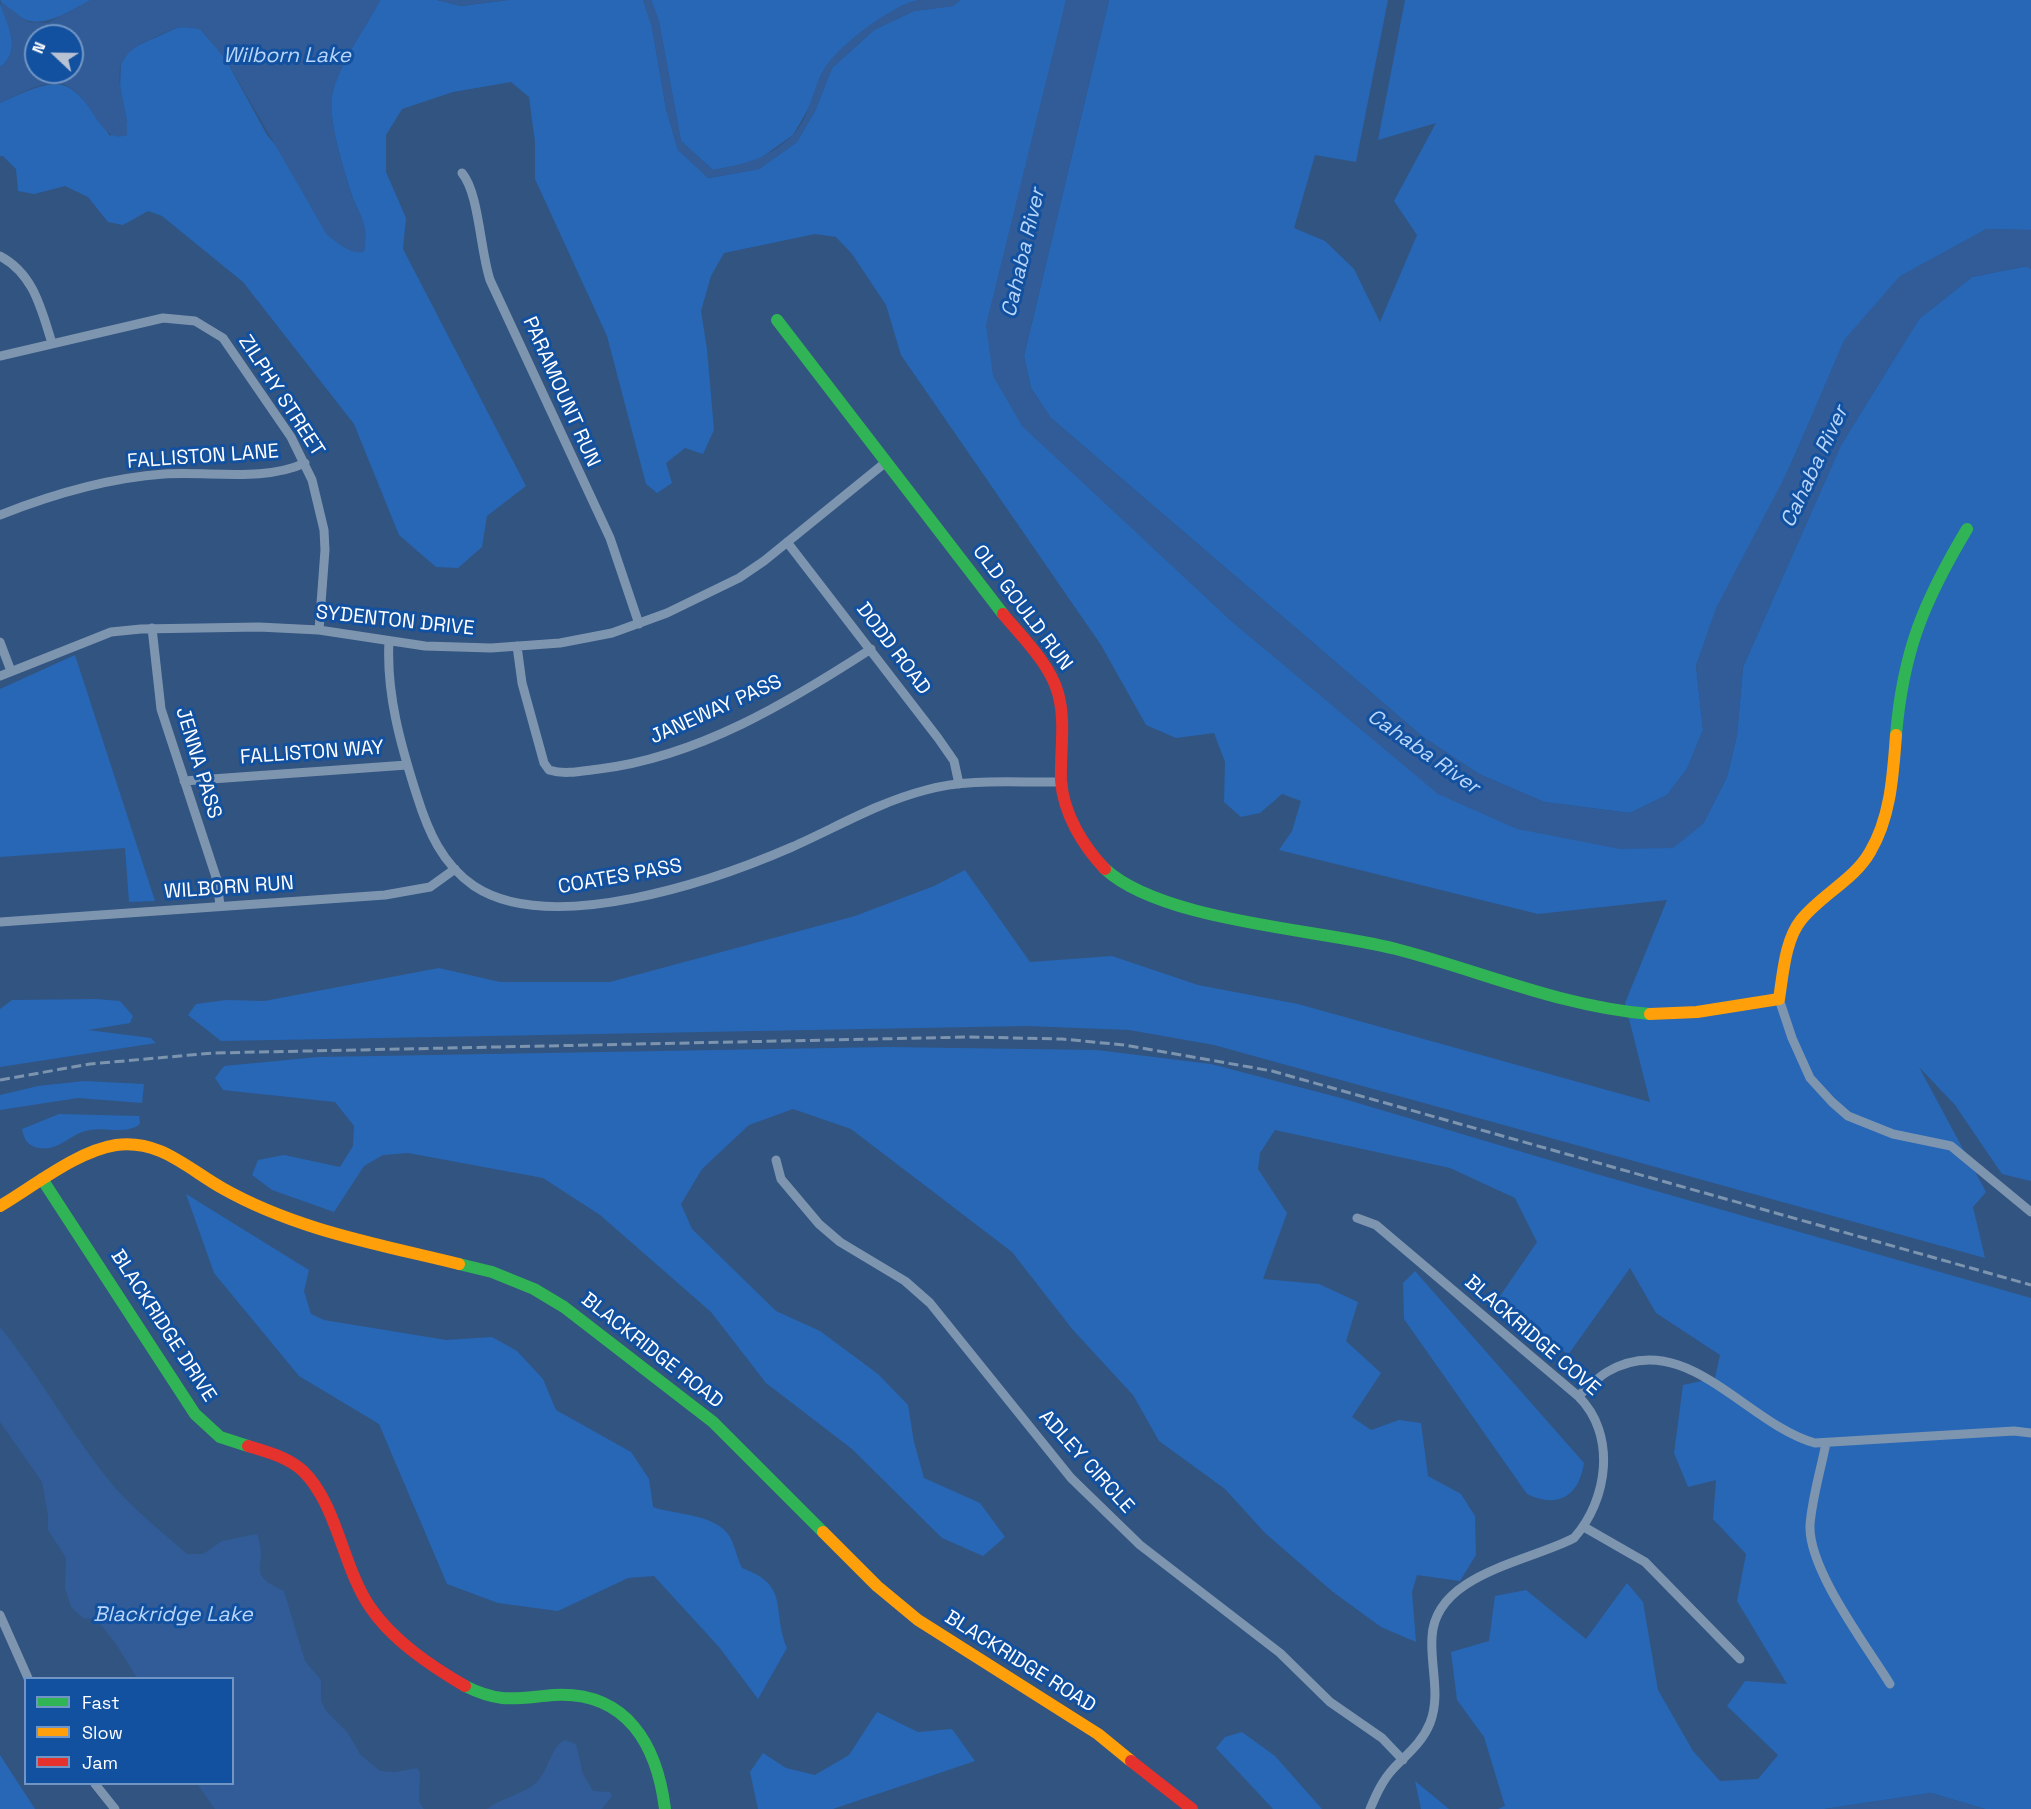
<!DOCTYPE html>
<style>
body{margin:0}
#map{position:relative;width:2031px;height:1809px;overflow:hidden;background:#325480;font-family:"Space Grotesk",sans-serif}
canvas{display:block}
.legend{position:absolute;left:24px;top:1677px;width:210px;height:108px;box-sizing:border-box;background:#1250a0;border:2px solid #7196c6;margin:0;padding:8px 10px;list-style:none;font-size:18px;color:#fff}
.legend li{display:flex;align-items:center;gap:12px;height:30px}
.legend b{width:30px;border:2px solid #7196c6}
.north{position:absolute;left:24px;top:24px;width:60px;height:60px;box-sizing:border-box;background:#1250a0;border:2px solid #7196c6;border-radius:50%;rotate:292deg;font-size:16px;font-weight:700;line-height:24px;text-align:center;color:#fff}
.north::after{content:'';display:block;margin:auto;width:21px;height:27px;background:#b7c3d3;clip-path:polygon(50% 0,100% 100%,50% 72%,0 100%)}
</style>
<div id="map">
<canvas width="2031" height="1809"></canvas>
<ul class="legend">
<li><b style="height:8px;background:#30b455"></b>Fast</li>
<li><b style="height:8px;background:#ff9f0a"></b>Slow</li>
<li><b style="height:8px;background:#e5322d"></b>Jam</li>
</ul>
<div class="north">N</div>
</div>
<script>
const c = document.querySelector('canvas').getContext('2d');
c.lineJoin = 'round';
function fillPath(path, color) {
  c.fillStyle = color;
  c.fill(path, 'evenodd');
}
function strokePath(path, color, width, dash) {
  c.strokeStyle = color;
  c.lineWidth = width;
  c.lineCap = dash ? 'butt' : 'round';
  c.setLineDash(dash || []);
  c.stroke(path);
}
function label(font, color, halo, rows, align = 'center') {
  c.font = font + ' "Space Grotesk",sans-serif';
  c.lineWidth = 6;
  c.setLineDash([]);
  c.textBaseline = 'middle';
  c.strokeStyle = halo;
  c.fillStyle = color;
  for (const [text, x, y, turn = 0] of rows) {
    c.save();
    c.translate(x, y);
    c.rotate((+turn || 0) * Math.PI / 180);
    c.textAlign = isNaN(turn) ? turn : align;
    if (halo) c.strokeText(text, 0, 0);
    c.fillText(text, 0, 0);
    c.restore();
  }
}
fillPath(new Path2D(`
 M0,0H91C57,18 30,38 0,0Z
 M380,0H437L461,6L508,0H643L652,27L666,109L678,150L709,178L759,169L797,142L815,111L832,68L874,30L914,11L953,6L960,0H1066L993,376L1438,794L1703,824L1727,777L1737,735L1743,667L1841,445L1919,319L1972,277L2027,266L2031,269V1181L2002,1174L1955,1105L1919,1067L1986,1192L1973,1207L1985,1258L1214,1045L1129,1030L1026,1026L221,1041L188,1015L196,1004L226,1000L264,1001L439,968L500,982H610L855,916L934,886L965,870L1030,962L1112,956L1198,985L1298,1004L1650,1102L1625,1003L1667,900L1538,914L1279,850L1292,831L1301,801L1282,794L1260,813L1241,817L1224,802L1225,762L1214,733L1176,738L1146,725L1101,645L901,355L886,305L852,254L836,237L815,234L724,253L711,276L701,311L707,349L714,430L703,454L685,448L666,463L672,483L657,493L646,484L607,336L535,179V142L529,97L511,82L453,92L402,109L386,135V172L406,218L403,249L526,486L487,516L482,547L458,568L436,567L399,535L354,424L243,282L162,216L148,211L123,225L108,222L88,197L65,186L34,194L18,191L16,169L3,156H0V103C67,72 69,77 110,136L127,121L120,88L121,64L130,49L181,26L200,29L225,58L267,135L364,251C369,221 359,217 350,190C343,165 326,116 333,91C342,59 365,29 380,0Z
 M651,0H918L901,6L826,66L808,109L793,135L755,162L713,170L681,141L659,22Z
 M1109,0H1388L1356,162L1315,155L1294,228L1325,241L1354,269L1380,322L1417,235L1394,201L1436,123L1378,140L1405,0H2031V230L1986,229L1845,340L1790,466L1696,665L1703,730L1687,769L1667,795L1630,813L1544,802L1479,774L1423,737L1051,418L1031,388L1024,356Z
 M0,4C9,24 22,52 0,67Z
 M75,655L155,901L129,902L125,848L0,857V689Z
 M96,999L120,1001L133,1016L130,1023L88,1030L151,1038L156,1043L0,1067V1009L12,1000Z
 M887,1047L1097,1050L1211,1064L1341,1098L1593,1173L2031,1298V1809H1985L1931,1793L1824,1809H1498L1505,1806L1484,1737L1457,1700L1451,1652L1489,1641L1495,1596L1526,1590L1586,1639L1627,1583L1643,1602L1658,1690L1693,1751L1720,1781L1758,1779L1778,1755L1727,1706L1745,1681L1787,1684L1737,1601L1746,1554L1713,1519L1716,1480L1688,1487L1674,1453L1683,1385L1715,1378L1720,1355L1656,1313L1630,1268L1568,1355L1500,1296L1537,1242L1515,1198L1450,1168L1275,1130L1260,1153L1258,1169L1287,1213L1263,1279L1319,1284L1358,1302L1346,1341L1381,1373L1352,1417L1371,1430L1399,1420L1421,1423L1428,1476L1461,1494L1475,1516L1476,1555L1460,1581L1417,1575L1412,1592L1416,1642L1381,1627L1333,1592L1265,1533L1225,1489L1159,1441L1133,1395L1073,1330L1012,1252L851,1129L793,1109L749,1125L702,1169L681,1204L692,1229L776,1311L820,1331L878,1374L908,1405L914,1442L924,1478L980,1503L1005,1537L983,1556L942,1538L852,1449L766,1383L711,1312L600,1215L543,1178L408,1153L383,1155L364,1166L334,1212L272,1190L252,1175L258,1160L284,1155L340,1167L353,1146L354,1126L335,1102L223,1090L215,1078L224,1066L318,1057Z
 M84,1081L144,1084L142,1103L78,1098L0,1110V1095L38,1086Z
 M59,1114L139,1116L140,1124C126,1135 107,1127 90,1130C70,1133 61,1151 39,1148C27,1146 24,1139 22,1129Z
 M186,1194L309,1270L304,1291L311,1314L324,1320L446,1340L492,1337L517,1351L543,1379L556,1410L631,1452L649,1479L653,1507C676,1515 717,1514 730,1537C735,1546 737,1558 742,1568C791,1586 771,1609 787,1648L758,1699L719,1647L654,1576L628,1578L558,1611L498,1603L447,1584L379,1424L299,1376L214,1273Z
 M1415,1271L1584,1463C1579,1496 1558,1509 1527,1494L1404,1319L1403,1283Z
 M877,1712L918,1732L952,1729L975,1761L833,1809H758L750,1772L763,1753L786,1768L815,1775L849,1755Z
 M1242,1732L1275,1756L1322,1809H1273L1216,1748L1225,1737Z
 M0,1755L35,1809H0Z
 M1415,1781L1449,1809H1421Z`), '#2767b6');
fillPath(new Path2D(`
 M91,0H380C365,29 342,59 333,91C326,116 343,165 350,191C359,217 369,221 364,252C350,255 338,243 327,235L225,58L200,29C177,25 172,29 151,39C97,63 129,91 127,135C96,147 90,80 53,83C34,85 17,95 0,103V67C25,50 4,23 0,1L28,22L47,23ZM36,36H72V72H36Z
 M437,0H508L461,6Z
 M643,0H651L659,22L681,141L713,170C744,164 768,159 792,136C811,118 812,86 826,66C841,44 893,4 919,0C932,0 947,0 960,0L953,6L914,11L874,30L832,68L815,111L797,142L759,169L708,178L678,150L666,109L652,27Z
 M1066,0H1109L1024,356L1031,388L1051,418L1423,737L1479,774L1544,802L1630,813L1667,795L1687,769L1703,730L1696,665L1716,608L1790,467L1844,340L1900,276L1986,229L2031,230V269L2026,266L1972,277L1919,319L1841,445L1743,667L1737,735L1727,777L1703,824L1673,848L1620,849L1517,829L1438,794L1232,622L1022,426L993,376L986,325Z
 M0,1327C43,1380 74,1440 119,1492C139,1514 165,1534 187,1554H203L222,1541L257,1534C270,1568 243,1572 284,1591L305,1661L321,1680V1701L326,1711L348,1733L360,1754L380,1771L395,1772L417,1768L420,1772L419,1802L424,1809H215L197,1784H232V1678H137L116,1644L101,1625L92,1619L83,1618L71,1607L65,1588L66,1558L48,1530V1516L42,1482L0,1422Z
 M565,1740L576,1744L583,1774L593,1791L610,1792L612,1796L602,1809H487C502,1797 523,1795 537,1782C548,1771 551,1746 565,1740Z
 M1931,1793L1985,1809H1824Z`), '#315c97');
strokePath(new Path2D(`
 M462,173C479,193 480,250 490,280L610,538L639,624
 M0,256C34,274 41,309 52,343
 M0,356L163,318L195,321L223,338L291,437L312,480L324,530L325,550L319,630
 M0,515C53,494 107,478 164,474C210,471 264,482 305,463
 M787,542L938,738L954,761L959,784
 M152,628L161,709L217,880L220,906
 M389,641C386,694 401,746 417,796C428,831 442,864 474,886C551,937 714,881 792,847C837,827 879,802 926,790C968,778 1017,783 1061,782
 M0,642L11,671
 M517,646L522,683L544,763L549,770C565,775 582,771 599,769C698,757 789,702 871,649
 M0,676L111,632L141,629L259,627L319,630L425,646L491,648L560,643L612,633L667,613L739,578L764,561L886,462
 M184,781L407,765
 M0,922L385,895L430,887L455,869
 M1779,999L1792,1038L1810,1078L1832,1102L1848,1116L1893,1134L1951,1146L2031,1212
 M776,1160L781,1179L819,1224L840,1242L905,1281L930,1303L1071,1478L1140,1545L1280,1653L1330,1702L1382,1738L1403,1760
 M1357,1218L1376,1225L1578,1396C1617,1434 1608,1500 1574,1538C1528,1562 1435,1574 1432,1637C1430,1666 1441,1695 1430,1723C1422,1743 1407,1754 1393,1769C1382,1781 1376,1795 1370,1809
 M1578,1396C1588,1388 1597,1378 1607,1372C1685,1326 1746,1424 1815,1443L2014,1431L2031,1433
 M1826,1443C1821,1469 1812,1498 1810,1525C1808,1569 1866,1645 1890,1684
 M1584,1527L1645,1562L1740,1659
 M0,1615L28,1678
 M95,1784L115,1809`), '#7e95b0', 9);
strokePath(new Path2D(`
 M777,320L1003,614
 M1896,735C1903,651 1924,601 1967,529
 M1105,869C1163,922 1319,929 1396,949C1481,971 1562,1007 1650,1014
 M42,1179L195,1414L220,1437L248,1446
 M459,1264L492,1272L534,1289L564,1307L713,1422L823,1532
 M465,1686C501,1704 516,1698 554,1695C627,1691 657,1745 665,1809`), '#30b455', 12);
strokePath(new Path2D(`
 M1650,1014L1697,1012L1779,999C1783,974 1785,940 1801,920C1822,894 1854,880 1870,852C1891,817 1893,774 1896,735
 M0,1206C34,1186 77,1151 116,1145C159,1139 187,1168 222,1188C296,1230 378,1244 459,1264
 M823,1532L877,1586L918,1620L1098,1734L1131,1761`), '#ff9f0a', 12);
strokePath(new Path2D(`
 M1003,614C1022,637 1050,664 1058,693C1066,722 1060,751 1061,780C1063,813 1083,846 1105,869
 M248,1446C267,1452 288,1457 303,1471C337,1504 343,1568 370,1607C392,1640 431,1666 465,1686
 M1131,1761L1192,1809`), '#e5322d', 12);
strokePath(new Path2D(`
 M0,1080L90,1064L213,1053L970,1037L1062,1039L1124,1045L1272,1071L2031,1285`), '#7d94af', 3, [10, 4.5]);
label('20px', '#fff', '#1250a0', [
 ["PARAMOUNT RUN",561,392,66],
 ["ZILPHY STREET",281,396,57],
 ["FALLISTON LANE",203,457,-4],
 ["OLD GOULD RUN",1022,608,53],
 ["SYDENTON DRIVE",395,621,6],
 ["DODD ROAD",893,649,53],
 ["JANEWAY PASS",716,710,-24],
 ["FALLISTON WAY",312,753,-4],
 ["JENNA PASS",198,763,73],
 ["COATES PASS",620,877,-10],
 ["WILBORN RUN",229,888,-4],
 ["BLACKRIDGE DRIVE",163,1326,57],
 ["BLACKRIDGE COVE",1532,1336,41],
 ["BLACKRIDGE ROAD",652,1351,38],
 ["ADLEY CIRCLE",1086,1462,48],
 ["BLACKRIDGE ROAD",1020,1662,32]
]);
label('italic 21px', '#b8d6fb', '#1250a0', [
 ["Wilborn Lake",287,56],
 ["Cahaba River",1024,253,-77],
 ["Cahaba River",1815,467,-65],
 ["Cahaba River",1423,752,35],
 ["Blackridge Lake",173,1615]
]);
</script>
